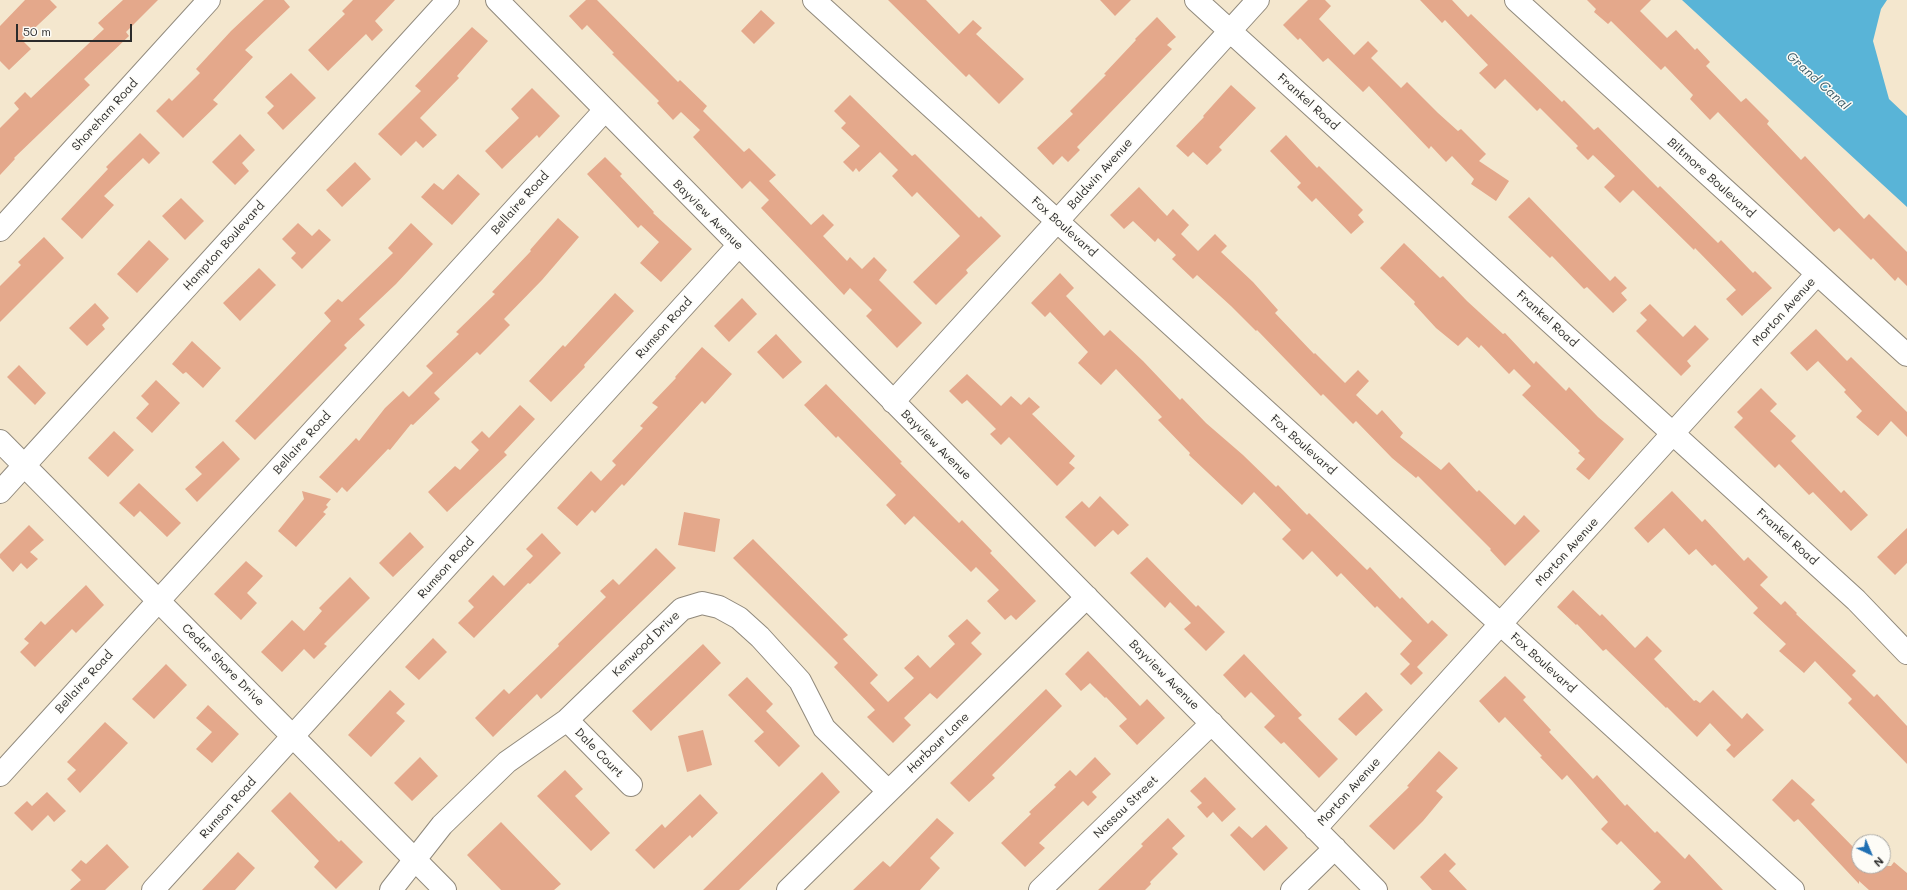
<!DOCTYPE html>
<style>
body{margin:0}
#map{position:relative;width:1907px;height:890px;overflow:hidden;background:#f4e7ce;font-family:Mali,sans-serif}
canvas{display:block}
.north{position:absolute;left:1851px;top:834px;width:40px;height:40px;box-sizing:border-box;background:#fdfcf7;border:1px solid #a9a8a5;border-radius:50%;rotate:136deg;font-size:11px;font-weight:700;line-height:16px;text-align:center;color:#2b2b2b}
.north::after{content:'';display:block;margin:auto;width:14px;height:18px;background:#1f6fb2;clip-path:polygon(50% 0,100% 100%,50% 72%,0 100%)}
.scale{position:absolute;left:16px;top:24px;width:116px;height:18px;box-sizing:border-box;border:2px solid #2b2b2b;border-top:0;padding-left:5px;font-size:12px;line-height:14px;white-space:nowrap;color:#2b2b2b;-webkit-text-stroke:3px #fdfcf7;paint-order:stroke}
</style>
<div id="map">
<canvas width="1907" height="890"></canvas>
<div class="north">N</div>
<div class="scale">50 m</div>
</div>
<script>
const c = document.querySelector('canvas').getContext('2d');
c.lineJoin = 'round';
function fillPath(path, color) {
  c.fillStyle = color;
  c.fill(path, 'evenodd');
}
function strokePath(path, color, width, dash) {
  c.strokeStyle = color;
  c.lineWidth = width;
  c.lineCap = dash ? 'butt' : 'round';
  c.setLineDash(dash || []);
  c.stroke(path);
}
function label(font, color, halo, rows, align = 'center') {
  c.font = font + ' Mali,sans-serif';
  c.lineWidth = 3;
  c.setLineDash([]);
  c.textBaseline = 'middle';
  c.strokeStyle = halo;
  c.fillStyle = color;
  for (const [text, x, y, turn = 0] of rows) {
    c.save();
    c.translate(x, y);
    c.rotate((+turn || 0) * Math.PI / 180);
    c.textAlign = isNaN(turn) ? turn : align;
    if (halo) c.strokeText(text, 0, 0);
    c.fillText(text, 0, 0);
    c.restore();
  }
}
fillPath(new Path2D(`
 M1682,0H1887L1881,9L1873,41L1889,99L1907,116V207Z`), '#59b4d7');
fillPath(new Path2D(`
 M25,0H50L57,7L22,40L31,49L9,70L0,61V26Z
 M123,0H158L126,32L129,36L84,79L90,85L14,158L15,159L0,175V128L19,109L14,103L25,92L31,98L104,29L98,23Z
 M264,0H284L290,7L245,50L253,57L213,100L218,104L183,138L156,111L169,98L172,101L200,73L196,69L231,31Z
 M353,0H395L375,21L383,30L372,41L366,34L328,71L308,50L345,14L342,11Z
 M586,0H597L678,82L680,80L707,106L703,111L744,152L749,148L776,175L769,181L811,225L823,214L834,225L823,236L847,261L850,257L862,269L874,257L887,270L879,280L922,323L897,348L866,316L872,310L850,288L844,295L761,208L769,200L750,181L742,189L693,137L700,130L681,112L673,120L657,103L659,101L612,54L614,53L587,25L582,30L569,16Z
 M888,0H926L959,34L973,20L982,28L976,34L1024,79L999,104L969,74L966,77Z
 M1100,0H1131L1115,16Z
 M1308,0H1325L1331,6L1319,19L1354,55L1368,41L1378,51L1371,58L1401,88L1407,82L1438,113L1458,131L1461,129L1486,154L1479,161L1509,181L1496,201L1471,184L1474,179L1452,156L1446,162L1431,146L1429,149L1369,86L1363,92L1328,58L1323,62L1300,38L1298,40L1283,25Z
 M1420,0H1452L1468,17L1471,14L1562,102L1564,100L1594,130L1598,127L1658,188L1660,186L1718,243L1721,240L1753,273L1755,271L1772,288L1742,316L1726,299L1736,290L1695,248L1694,250L1633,190L1620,203L1604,187L1615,176L1593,155L1588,160L1576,148L1578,146L1540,108L1537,111L1505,79L1495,89L1479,73L1488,65L1445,20L1442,23Z
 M1587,0H1651L1640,11L1667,38L1676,30L1695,50L1697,48L1710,62L1706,66L1741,102L1746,98L1769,121L1767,124L1801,160L1805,156L1864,219L1869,214L1907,252V286L1898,277L1895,281L1873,258L1871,260L1839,228L1834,232L1718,112L1710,120L1690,99L1693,95L1665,66L1661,70L1611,21L1608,24L1594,12L1596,9Z
 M761,10L775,23L754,44L741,31Z
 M1157,17L1176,37L1167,45L1172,49L1077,147L1080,150L1068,162L1062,156L1053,165L1037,148L1073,114L1070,111L1106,75L1104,74L1136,40L1135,39Z
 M472,27L488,41L457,76L459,78L420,118L437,135L423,148L416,141L401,156L378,134L421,91L415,86Z
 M291,73L316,98L283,130L267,113L274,106L265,97Z
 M1231,85L1256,108L1219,147L1222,150L1207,165L1193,152L1188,157L1176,146L1204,117L1203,116Z
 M532,88L560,116L539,138L537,135L502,169L485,151L519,118L511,109Z
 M850,95L912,156L915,154L979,218L981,216L1001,236L966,270L968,273L936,305L913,282L960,236L917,192L912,197L892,176L898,170L880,152L859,172L856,168L853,172L843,162L860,146L841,128L846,123L834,111Z
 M140,133L160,153L149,164L143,158L104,196L114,205L82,239L61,219L108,169L106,167Z
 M240,134L255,150L242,163L249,171L235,185L212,162Z
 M1286,135L1317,168L1319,166L1363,210L1358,215L1364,222L1351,234L1316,198L1312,202L1297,187L1301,183L1270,151Z
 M605,157L622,174L620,176L654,212L653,213L692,249L661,282L640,263L659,242L641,225L638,228L587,174Z
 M355,162L371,179L342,207L326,190Z
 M458,174L480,194L452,225L421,197L434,183L443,190Z
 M1139,187L1167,216L1173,209L1189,225L1181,234L1198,251L1215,234L1227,246L1221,252L1253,282L1278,310L1275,313L1314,354L1315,353L1345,383L1358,370L1369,381L1356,395L1377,415L1382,410L1403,433L1400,437L1441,470L1449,462L1477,492L1479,490L1515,525L1524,515L1540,531L1505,566L1490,550L1491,549L1418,476L1416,478L1392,458L1356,421L1353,424L1323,394L1321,396L1257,330L1256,331L1231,306L1197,275L1193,279L1172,259L1176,255L1158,238L1155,242L1133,221L1124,229L1110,215Z
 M1529,197L1610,281L1615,276L1627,288L1621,293L1627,300L1613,313L1587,287L1584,289L1552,256L1550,258L1508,217Z
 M181,198L204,221L185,240L162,216Z
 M558,218L579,237L542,280L504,319L510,325L480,355L477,352L434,393L440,399L413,425L411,424L390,450L388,449L347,492L342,487L337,493L319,477L356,438L359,441L385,408L403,391L409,397L433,373L426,366L459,334L456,332L495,294L492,292L531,251L530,250Z
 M298,223L312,236L319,229L331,240L302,269L291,258L296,253L282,239Z
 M411,223L433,244L396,284L359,319L365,325L344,345L347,348L255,440L235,421L331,321L324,313L338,299L342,302L393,253L388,248Z
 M44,237L64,258L0,322V286L21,265L18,262Z
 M149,240L169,259L137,293L117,274Z
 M1404,243L1440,278L1443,276L1467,301L1503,334L1505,333L1534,364L1536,361L1566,391L1569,387L1598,417L1624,439L1589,480L1576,469L1585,459L1578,453L1580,451L1522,395L1531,386L1514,369L1509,374L1481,345L1479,348L1467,337L1458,346L1436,328L1414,304L1415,302L1380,268Z
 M259,268L276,285L240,321L223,303Z
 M1060,273L1074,288L1066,296L1104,336L1110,330L1143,361L1180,400L1182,398L1206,423L1243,455L1276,487L1278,485L1307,515L1309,513L1367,570L1370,567L1400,599L1402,597L1428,624L1432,620L1448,635L1417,667L1423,673L1411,685L1400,674L1410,664L1400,654L1412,641L1377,606L1375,608L1341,573L1337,577L1312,551L1303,560L1282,539L1291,530L1254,492L1242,505L1189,455L1190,453L1158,420L1162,417L1116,369L1101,385L1078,363L1088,352L1050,312L1045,317L1031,303Z
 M615,293L634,311L584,365L585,367L551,402L529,381L563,345L565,347Z
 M742,298L757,314L729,342L714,326Z
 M95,303L109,318L102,325L105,329L87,346L69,328Z
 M1650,304L1683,337L1695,325L1709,339L1687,361L1691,366L1681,376L1636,331L1647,320L1640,313Z
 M1816,329L1847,361L1851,357L1907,412V437L1891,421L1878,436L1856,417L1862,411L1844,392L1846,390L1818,361L1807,371L1790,353Z
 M776,334L802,362L783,379L757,352Z
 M192,341L221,368L203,388L186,372L183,374L172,364Z
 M702,347L732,374L705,404L702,401L624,486L622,484L595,513L592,510L577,526L557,508L591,471L601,481L616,465L612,461L643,428L640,426L658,407L652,403L676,378L675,377Z
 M19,365L46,393L35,405L7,377Z
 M967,374L1001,406L1011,396L1021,405L1029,397L1040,407L1032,414L1075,456L1069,463L1075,468L1057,486L1009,437L1001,445L990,434L996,429L967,400L962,404L949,391Z
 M156,380L180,403L152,433L136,418L149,404L141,396Z
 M826,384L902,462L900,463L959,523L962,520L992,551L990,553L1036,601L1016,620L1011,615L1005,620L987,601L999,590L976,567L971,572L914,516L905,525L886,505L896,495L838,436L836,438L804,405Z
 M1761,388L1777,404L1770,411L1796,436L1791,441L1841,493L1844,490L1868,515L1851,531L1813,492L1809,495L1779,464L1775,468L1734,427L1743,418L1737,412Z
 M520,405L535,419L504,452L507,455L447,512L428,492L455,466L460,470L479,450L471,442L482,431L489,438Z
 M114,431L134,450L108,477L88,458Z
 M223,441L240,459L197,502L185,489L202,474L195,467Z
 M139,483L181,523L167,537L140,511L134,517L119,503Z
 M302,491L331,499L326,505L328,507L323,512L326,514L296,547L278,531L304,499Z
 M1672,491L1702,522L1705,519L1744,561L1748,557L1768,577L1760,585L1781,605L1785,601L1797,613L1796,614L1856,671L1852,675L1874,697L1877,694L1907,726V764L1848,703L1852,699L1815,661L1804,673L1779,651L1786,644L1753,613L1758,608L1715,564L1712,566L1696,549L1689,555L1664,528L1648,543L1634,528Z
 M1100,496L1129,525L1118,535L1113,530L1095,547L1065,517L1082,501L1089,508Z
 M684,512L720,519L715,552L678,545Z
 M29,525L44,540L30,552L38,559L27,569L21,563L13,572L0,558V554Z
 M1907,528V563L1895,575L1877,557Z
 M410,532L424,547L393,577L379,563Z
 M542,533L561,553L530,584L528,583L474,638L458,623L474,607L468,601L493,575L504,586L533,556L526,549Z
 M753,539L848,635L843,639L878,675L870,683L888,702L914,678L904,668L918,655L930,668L955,644L948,636L967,619L981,633L971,643L982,654L937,699L930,693L904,718L911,725L893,743L867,717L875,710L834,667L838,663L733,558Z
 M656,548L676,568L541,699L537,694L493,737L475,718L504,689L509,694L559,646L558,644L606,597L600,591L613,579L619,585Z
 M1147,557L1196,607L1198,605L1225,632L1206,651L1184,629L1191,623L1170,602L1165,608L1130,573Z
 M246,561L263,576L247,593L257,603L241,620L214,594Z
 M350,577L370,598L324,644L327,646L314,659L304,649L282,672L261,652L292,620L304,631L322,611L319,608Z
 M86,585L104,605L76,633L72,629L35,667L20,652L29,643L24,639L41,621L45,625Z
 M1573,590L1600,616L1602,614L1635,648L1647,636L1662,651L1654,659L1694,701L1696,700L1700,703L1713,690L1742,719L1747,713L1764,730L1734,758L1726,750L1731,745L1710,723L1697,737L1667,707L1666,708L1606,649L1603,651L1577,624L1576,625L1557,607Z
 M433,638L447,652L419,680L405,667Z
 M703,644L721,663L651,731L632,711Z
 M1088,651L1140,706L1147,699L1165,718L1137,745L1119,726L1127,719L1106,697L1105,698L1090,683L1081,691L1065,674Z
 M1244,654L1302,715L1298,718L1338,759L1319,778L1284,742L1281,744L1264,727L1275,716L1251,692L1245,698L1223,675Z
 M166,664L187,685L154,719L132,699Z
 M1505,676L1526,697L1523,700L1551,730L1549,732L1593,779L1597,775L1625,806L1627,804L1655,833L1657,831L1685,859L1689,854L1723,890H1653L1661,882L1621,841L1617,845L1601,829L1608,822L1567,775L1562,780L1540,757L1542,756L1505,717L1499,723L1479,701Z
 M747,677L773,704L766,711L800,746L779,767L754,741L764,732L728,695Z
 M1046,689L1062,706L992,775L995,778L969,802L950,783Z
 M390,690L405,704L396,713L405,721L371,757L348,735Z
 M1366,692L1383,710L1356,736L1338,719Z
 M208,705L239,734L212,763L196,749L212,732L196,718Z
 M105,722L128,743L80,793L67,779L76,770L67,762Z
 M703,730L712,765L687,772L678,736Z
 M1439,751L1458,768L1436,791L1443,797L1423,821L1394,850L1369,826L1409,787L1407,786Z
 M420,757L438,776L412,801L394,783Z
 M1095,757L1111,774L1092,792L1097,797L1088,806L1083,801L1039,843L1045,848L1025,867L1001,843L1031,814L1029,812L1056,787L1054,785L1070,770L1076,776Z
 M565,770L583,789L575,796L610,833L591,851L537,796Z
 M822,772L840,792L739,890H703Z
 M1205,777L1236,809L1222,822L1213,812L1207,818L1197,807L1202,803L1190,791Z
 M1792,779L1815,800L1811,804L1859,853V866H1891L1894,862L1907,873V890H1869L1859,881V884L1798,819L1794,822L1772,800Z
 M47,792L66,811L54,822L48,815L32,831L14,813L27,801L32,806Z
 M290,792L339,842L341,840L363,862L336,889L314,867L319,861L271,811Z
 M700,794L718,813L692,838L690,835L654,869L635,850L662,824L665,828Z
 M937,818L954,833L930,858L940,868L920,890H853L883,861L890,867Z
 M1168,818L1185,836L1172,848L1178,854L1150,882L1151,884L1145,890H1098L1143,846L1141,844Z
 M501,822L561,884L554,890H501L467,855Z
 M1266,825L1288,848L1264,871L1230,835L1239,826L1252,838Z
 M107,844L129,867L105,890H70L81,880L71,870L81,860L86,864Z
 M238,852L255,868L235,890H202Z
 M1445,853L1456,864L1449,871L1467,890H1432L1420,877Z`), '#e4a88b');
const minor = new Path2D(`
 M497,0L1376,890
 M814,0L1793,890
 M1196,0L1856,600L1907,653
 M1516,0L1907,355
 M0,230L209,0
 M893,402L1258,0
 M0,441L445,890
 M0,492L448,0
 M567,720L631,785
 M0,775L605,110
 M1315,829L1817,274
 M153,890L738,246
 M391,890L442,825L507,762L567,720L682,609L702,603L719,607L739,618L760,637L800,681L824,728L888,791
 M788,890L1087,597
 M1040,890L1212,723
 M1292,890L1335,848`);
strokePath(minor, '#90897c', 24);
strokePath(minor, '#fff', 22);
label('12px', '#2b2b2b', '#fdfcf7', [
 ["Frankel Road",1308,102,42],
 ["Shoreham Road",105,115,-48],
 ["Baldwin Avenue",1100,174,-48],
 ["Biltmore Boulevard",1711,178,42],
 ["Bellaire Road",520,203,-48],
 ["Bayview Avenue",708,215,45],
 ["Fox Boulevard",1064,227,42],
 ["Hampton Boulevard",224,246,-48],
 ["Morton Avenue",1784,312,-48],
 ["Frankel Road",1547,319,42],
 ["Rumson Road",664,328,-48],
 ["Bellaire Road",302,443,-48],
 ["Bayview Avenue",936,445,45],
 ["Fox Boulevard",1303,445,42],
 ["Frankel Road",1787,537,42],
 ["Morton Avenue",1567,552,-48],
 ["Rumson Road",446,568,-48],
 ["Kenwood Drive",646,644,-44],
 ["Fox Boulevard",1543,663,42],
 ["Cedar Shore Drive",223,665,45],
 ["Bayview Avenue",1164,675,45],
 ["Bellaire Road",84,682,-48],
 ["Harbour Lane",938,743,-44],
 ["Dale Court",599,753,46],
 ["Morton Avenue",1349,792,-48],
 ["Nassau Street",1126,807,-44],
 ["Rumson Road",228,808,-48]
]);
label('italic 13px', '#3b5b67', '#fdfcf7', [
 ["Grand Canal",1818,81,42]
]);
</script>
